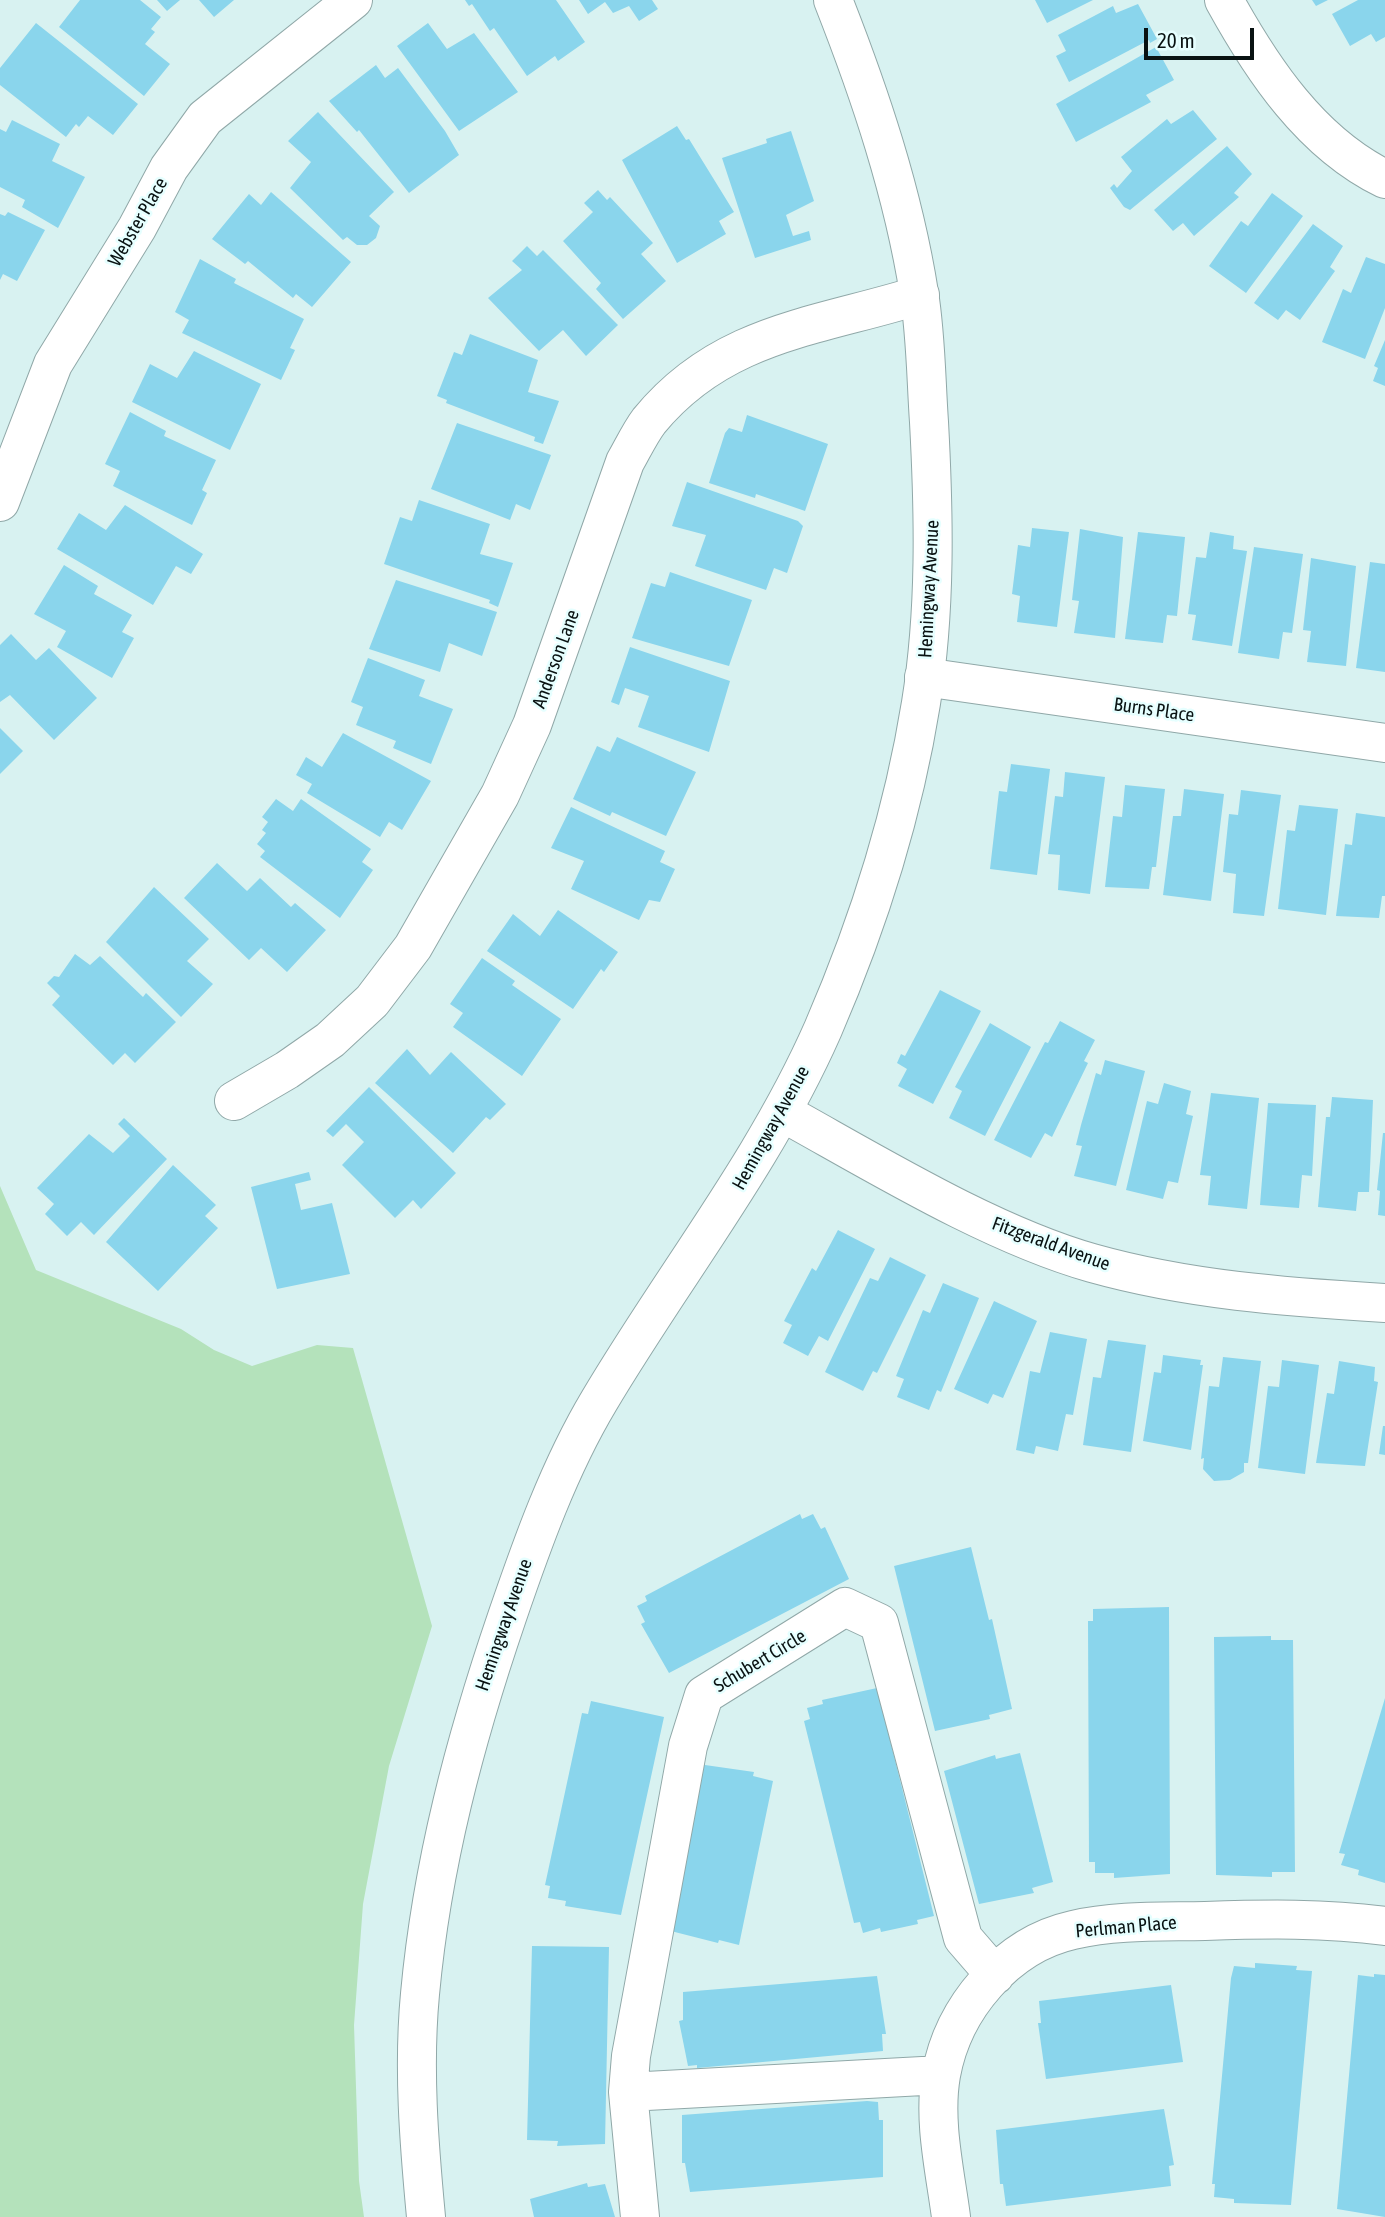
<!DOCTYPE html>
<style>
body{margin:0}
#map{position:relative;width:1385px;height:2217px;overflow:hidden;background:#d8f2f1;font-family:"Asap Condensed",sans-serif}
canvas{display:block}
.scale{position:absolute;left:1144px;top:28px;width:110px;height:32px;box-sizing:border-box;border:4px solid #091212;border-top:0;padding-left:9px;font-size:21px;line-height:24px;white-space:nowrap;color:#091212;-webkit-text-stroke:5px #e6ffff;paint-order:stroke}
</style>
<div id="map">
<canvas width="1385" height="2217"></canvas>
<div class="scale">20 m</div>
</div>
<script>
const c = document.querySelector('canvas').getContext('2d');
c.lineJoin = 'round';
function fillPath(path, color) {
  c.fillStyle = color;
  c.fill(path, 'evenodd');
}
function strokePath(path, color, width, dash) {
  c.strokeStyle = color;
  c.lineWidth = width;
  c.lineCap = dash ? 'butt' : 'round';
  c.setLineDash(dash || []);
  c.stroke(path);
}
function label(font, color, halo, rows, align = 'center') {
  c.font = font + ' "Asap Condensed",sans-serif';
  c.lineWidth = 5;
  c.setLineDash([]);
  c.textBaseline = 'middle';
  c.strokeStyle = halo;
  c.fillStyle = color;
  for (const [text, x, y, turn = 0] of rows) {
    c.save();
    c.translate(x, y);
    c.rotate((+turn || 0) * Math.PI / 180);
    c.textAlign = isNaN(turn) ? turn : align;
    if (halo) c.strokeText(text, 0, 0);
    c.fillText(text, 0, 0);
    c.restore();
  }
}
fillPath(new Path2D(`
 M0,1186L36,1270L181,1329L214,1350L252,1366L317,1345L353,1348L432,1626L389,1766L363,1904L354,2025L359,2181L364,2217H0Z`), '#b4e2bb');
fillPath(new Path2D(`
 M80,0H140L161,17L151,29L155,32L145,44L170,64L144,96L59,27Z
 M157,0H180L167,11Z
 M199,0H234L214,17Z
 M465,0H556L585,42L558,61L555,56L527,76L494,28L490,31L472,4L469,6Z
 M579,0H652L658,9L639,21L629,6L613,13L605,2L588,14Z
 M1035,0H1093L1047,23Z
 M1312,0H1328L1316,6Z
 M1358,0H1385V37L1376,42L1371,34L1350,46L1332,14Z
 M1138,4L1157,39L1150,43L1149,40L1069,82L1056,56L1066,51L1058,35L1113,6L1116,13Z
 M36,23L138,104L113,135L88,116L79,127L76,124L66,137L0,85V68Z
 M428,23L447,49L474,33L518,92L459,131L397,46Z
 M1156,47L1174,80L1146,95L1151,102L1076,142L1056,104Z
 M376,65L385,78L398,68L445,131L459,155L409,193L359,130L357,132L329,101Z
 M1193,110L1217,139L1130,210L1124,207L1110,188L1114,184L1117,188L1132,171L1121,157L1167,119L1171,124Z
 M318,112L394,192L369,216L380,226L376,238L367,245H357L347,237L343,240L290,188L311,162L288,141Z
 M12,120L60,144L52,161L85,177L58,228L22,207L25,200L0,187V129L6,132Z
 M677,126L686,140L689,139L734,212L719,221L726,234L677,263L622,160Z
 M791,131L814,201L786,215L793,236L809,231L811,240L755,258L722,158L767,143L766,139Z
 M1227,146L1252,174L1234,193L1239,197L1194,236L1183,223L1173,231L1154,210Z
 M598,190L607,200L610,197L653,243L641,254L666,281L623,319L596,289L601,283L563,241L593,212L584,203Z
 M271,192L351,262L312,307L296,294L293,298L248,261L245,264L212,239L249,194L261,205Z
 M1272,193L1303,216L1246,293L1209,266L1241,221L1248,226Z
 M8,212L45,230L17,281L3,274L0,280V214L5,216Z
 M1313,224L1343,246L1330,267L1335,271L1300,320L1286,310L1278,320L1254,303Z
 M527,246L537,256L543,250L618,325L586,356L563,330L539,351L488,298L522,270L512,261Z
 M1366,257L1385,264V308L1365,359L1322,342L1343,289L1351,293Z
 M200,259L236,279L234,283L304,319L290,348L295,350L281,380L182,333L189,320L175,312Z
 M470,334L538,360L528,392L559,401L543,444L534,441L535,437L446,403L447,400L437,396L454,352L462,355Z
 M1385,340V386L1373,381L1378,368L1374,366Z
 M194,351L261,384L230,450L132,402L150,364L177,378Z
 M130,412L166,431L164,436L216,460L202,490L207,493L192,525L113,486L120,471L105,464Z
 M747,415L828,444L805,511L756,494L755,498L709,483L725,433L729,428L742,432Z
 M457,423L551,455L530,510L516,504L510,520L431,489Z
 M687,482L798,521L803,526L787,573L774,568L766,590L695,566L706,535L672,526Z
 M419,500L490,524L480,554L513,563L498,607L489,603L490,600L384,564L400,517L412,521Z
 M125,505L203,554L191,574L176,566L153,605L57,549L79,513L106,530Z
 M1032,528L1069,532L1057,627L1017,622L1020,596L1012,594L1018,545L1030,547Z
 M1080,529L1123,537L1115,638L1074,633L1079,601L1072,600Z
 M1138,532L1185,537L1177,616L1167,615L1163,643L1125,639Z
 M1210,532L1234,536L1233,549L1247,551L1232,646L1192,640L1196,615L1188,614L1196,557L1206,558Z
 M1254,547L1303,554L1292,633L1283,632L1279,659L1238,653Z
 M1311,558L1356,566L1346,666L1307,662L1311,631L1303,630Z
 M1370,562L1385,564V672L1356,668Z
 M64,565L98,586L94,594L132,615L122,632L134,638L112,678L57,647L66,631L34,614Z
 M670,572L752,600L729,666L632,638L651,583L665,587Z
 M396,580L497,612L482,656L449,643L440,672L369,649Z
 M11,634L36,660L49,648L97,698L54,740L10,695L0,702V645Z
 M630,647L730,681L709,752L638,727L649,696L625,688L619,705L611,702Z
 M368,658L425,680L419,696L453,709L431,764L393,748L396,741L356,725L363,707L351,702Z
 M0,728L23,751L0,774Z
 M343,733L431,781L402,830L389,822L380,837L307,793L312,784L296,775L306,757L322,767Z
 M617,737L696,772L666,836L612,812L610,816L573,799L597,746L610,752Z
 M1011,764L1050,769L1037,875L990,869L999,791L1007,792Z
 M1065,772L1105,777L1090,894L1058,890L1060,855L1048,854L1055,796L1063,797Z
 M1125,785L1165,789L1156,867H1152L1149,889L1105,887L1113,816L1122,817Z
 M1184,789L1224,794L1211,901L1163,895L1173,816H1181Z
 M1241,790L1281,795L1264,916L1233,913L1236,874L1223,872L1229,814L1238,815Z
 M276,799L293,811L301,799L371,849L362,862L373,870L340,918L260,857L265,851L257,844L266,833L262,830L268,822L262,817Z
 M1299,805L1338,809L1326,915L1278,909L1287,830L1295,831Z
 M571,807L665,851L660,862L675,869L660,902L649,900L639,920L571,889L584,861L551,848Z
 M1356,813L1385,817V896H1382L1379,918L1336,916L1345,844L1352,845Z
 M217,863L247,891L260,878L291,907L295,903L326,930L287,972L261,948L249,960L184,898Z
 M154,887L209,939L187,961L213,984L181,1017L106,942Z
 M558,910L618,952L604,972L601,969L573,1009L487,951L513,914L540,936Z
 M75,954L90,965L100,956L143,997L146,993L176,1022L135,1063L125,1053L113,1065L52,1005L60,996L47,983L54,976L59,977Z
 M482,958L515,981L512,985L561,1019L522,1076L453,1027L463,1013L450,1004Z
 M940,990L981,1011L933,1104L898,1086L907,1069L897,1063L901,1054L905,1056Z
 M1060,1021L1095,1040L1084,1061L1088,1063L1052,1137L1045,1133L1031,1158L994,1140L1045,1042L1048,1043Z
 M990,1023L1031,1047L985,1136L949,1118L962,1091L955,1087Z
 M407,1049L430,1075L451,1052L506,1104L490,1120L486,1117L453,1153L375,1083Z
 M1105,1060L1145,1071L1116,1186L1074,1176L1082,1146L1076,1145L1081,1125L1096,1073L1101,1075Z
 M1164,1083L1191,1091L1186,1114L1193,1116L1178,1183L1168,1181L1163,1199L1126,1190L1147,1101L1158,1104Z
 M369,1087L456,1173L421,1209L413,1200L395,1218L342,1165L364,1142L346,1124L333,1137L326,1131Z
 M1211,1093L1259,1098L1247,1209L1208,1205L1211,1176L1200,1175Z
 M1332,1097L1373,1100L1369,1192H1358L1356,1211L1318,1207L1326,1117H1330Z
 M1268,1103L1316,1105L1312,1176L1302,1175L1299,1208L1260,1205Z
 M124,1118L167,1159L94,1235L81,1222L67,1236L45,1214L54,1204L37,1188L89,1134L113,1153L130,1136L118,1124Z
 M1383,1133H1385V1216L1378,1215L1380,1191L1377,1190Z
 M173,1165L216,1205L205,1216L218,1228L158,1291L106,1242Z
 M309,1172L311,1180L295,1184L301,1210L332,1203L350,1274L277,1289L251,1187Z
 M838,1230L875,1249L828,1341L819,1336L808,1356L783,1343L792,1325L784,1321L812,1268L816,1271Z
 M890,1257L926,1275L877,1373L873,1371L863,1391L825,1372L870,1278L878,1281Z
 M943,1283L979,1298L941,1392L937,1390L929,1410L897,1397L904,1379L896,1376L923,1310L930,1313Z
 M994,1301L1037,1321L1003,1398L993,1394L988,1404L954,1389Z
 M1050,1332L1087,1339L1073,1415L1066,1414L1058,1451L1036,1446L1034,1454L1016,1450L1030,1371L1040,1373Z
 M1108,1340L1146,1345L1131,1452L1083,1445L1093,1377L1101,1378Z
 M1163,1355L1201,1360L1200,1365H1203L1191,1450L1143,1441L1154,1372L1161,1373Z
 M1223,1357L1261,1361L1248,1463H1244V1472L1230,1480L1214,1481L1203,1469L1204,1458L1201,1459L1209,1386L1219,1387Z
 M1282,1360L1319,1365L1305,1474L1258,1468L1268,1386L1279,1387Z
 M1339,1361L1375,1367L1374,1381L1378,1382L1365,1466L1316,1463L1327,1393L1334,1394Z
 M1383,1426H1385V1455L1379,1454Z
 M800,1514L802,1519L813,1514L821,1529L825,1527L849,1579L669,1673L641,1624L645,1622L637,1606L647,1601L645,1596Z
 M971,1547L989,1620L992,1619L1012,1709L989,1715L990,1719L935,1731L894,1566Z
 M1169,1607L1170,1874L1114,1878V1873H1095V1862H1089L1088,1621H1093V1609Z
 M1271,1636V1640H1293L1295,1872H1272V1877L1216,1875L1214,1637Z
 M877,1688L934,1916L917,1920L918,1924L881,1932L880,1928L863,1933L860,1922L854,1923L804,1721L810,1719L807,1708L823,1704L822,1700Z
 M1385,1698V1883L1358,1875L1359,1870L1341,1865L1345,1854L1339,1853Z
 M591,1701L664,1717L621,1915L565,1906L566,1901L548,1898L550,1886L545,1885L582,1713L588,1714Z
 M1020,1753L1053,1882L1032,1888L1034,1893L979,1904L944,1771L995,1755L996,1759Z
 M698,1764L754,1772L753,1776L773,1781L739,1945L719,1940L718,1943L663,1929Z
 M532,1946L609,1947L605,2144L557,2146L558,2141L527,2140Z
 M1255,1963L1297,1966L1296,1970L1312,1971L1291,2205L1234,2203V2199L1214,2197L1215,2184H1212L1231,1978L1234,1966L1255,1968Z
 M1374,1974L1385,1975V2217L1337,2209L1358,1975L1374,1977Z
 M877,1976L886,2034H882L883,2051L697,2068V2065L688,2066L679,2021L683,2020V1992Z
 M1171,1985L1183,2062L1046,2079L1038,2023H1041L1039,2001Z
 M867,2101L878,2102L879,2120H883V2177L690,2192L685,2163H682V2115Z
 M1164,2109L1174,2165L1169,2166L1171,2186L1006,2206L1003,2184H1000L996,2130Z
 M587,2183L588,2187L605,2184L615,2217H534L530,2199Z`), '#8ad5ec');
const minor = new Path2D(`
 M1224,0C1262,69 1311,143 1385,179
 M0,502L53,364L137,228L169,168L205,118L353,0
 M924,677L1385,743
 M234,1101L287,1070L330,1040L372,1001L413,947L500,795L532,725L625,462C633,448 640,433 649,421C722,332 818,327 920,295
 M782,1112C876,1164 990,1234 1092,1263C1188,1290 1286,1297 1385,1303
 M628,2092L941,2075
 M640,2217L628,2092L631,2056L688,1746L704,1695L845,1607L879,1623L963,1938L995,1975
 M951,2217C945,2171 933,2121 941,2075C953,2008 1006,1945 1073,1930C1116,1920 1162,1922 1205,1921C1266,1919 1325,1918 1385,1926`);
const major = new Path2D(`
 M426,2217C419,2143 413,2068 420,1994C432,1864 465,1740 507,1617C532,1544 559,1468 599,1401C673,1276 764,1163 823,1029C868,925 903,815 921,703C936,610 934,515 929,422C926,379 926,335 919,293C903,192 870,94 833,0`);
strokePath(minor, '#90a8a8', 40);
strokePath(major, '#90a8a8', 40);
strokePath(minor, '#fff', 38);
strokePath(major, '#fff', 38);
label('19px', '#091212', '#e6ffff', [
 ["Webster Place",138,222,-60],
 ["Hemingway Avenue",929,589,-87],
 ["Anderson Lane",556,659,-70],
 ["Burns Place",1154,710,8],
 ["Hemingway Avenue",771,1128,-61],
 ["Fitzgerald Avenue",1051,1244,20],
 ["Hemingway Avenue",504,1625,-71],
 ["Schubert Circle",760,1661,-31],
 ["Perlman Place",1126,1927,-5]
]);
</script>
